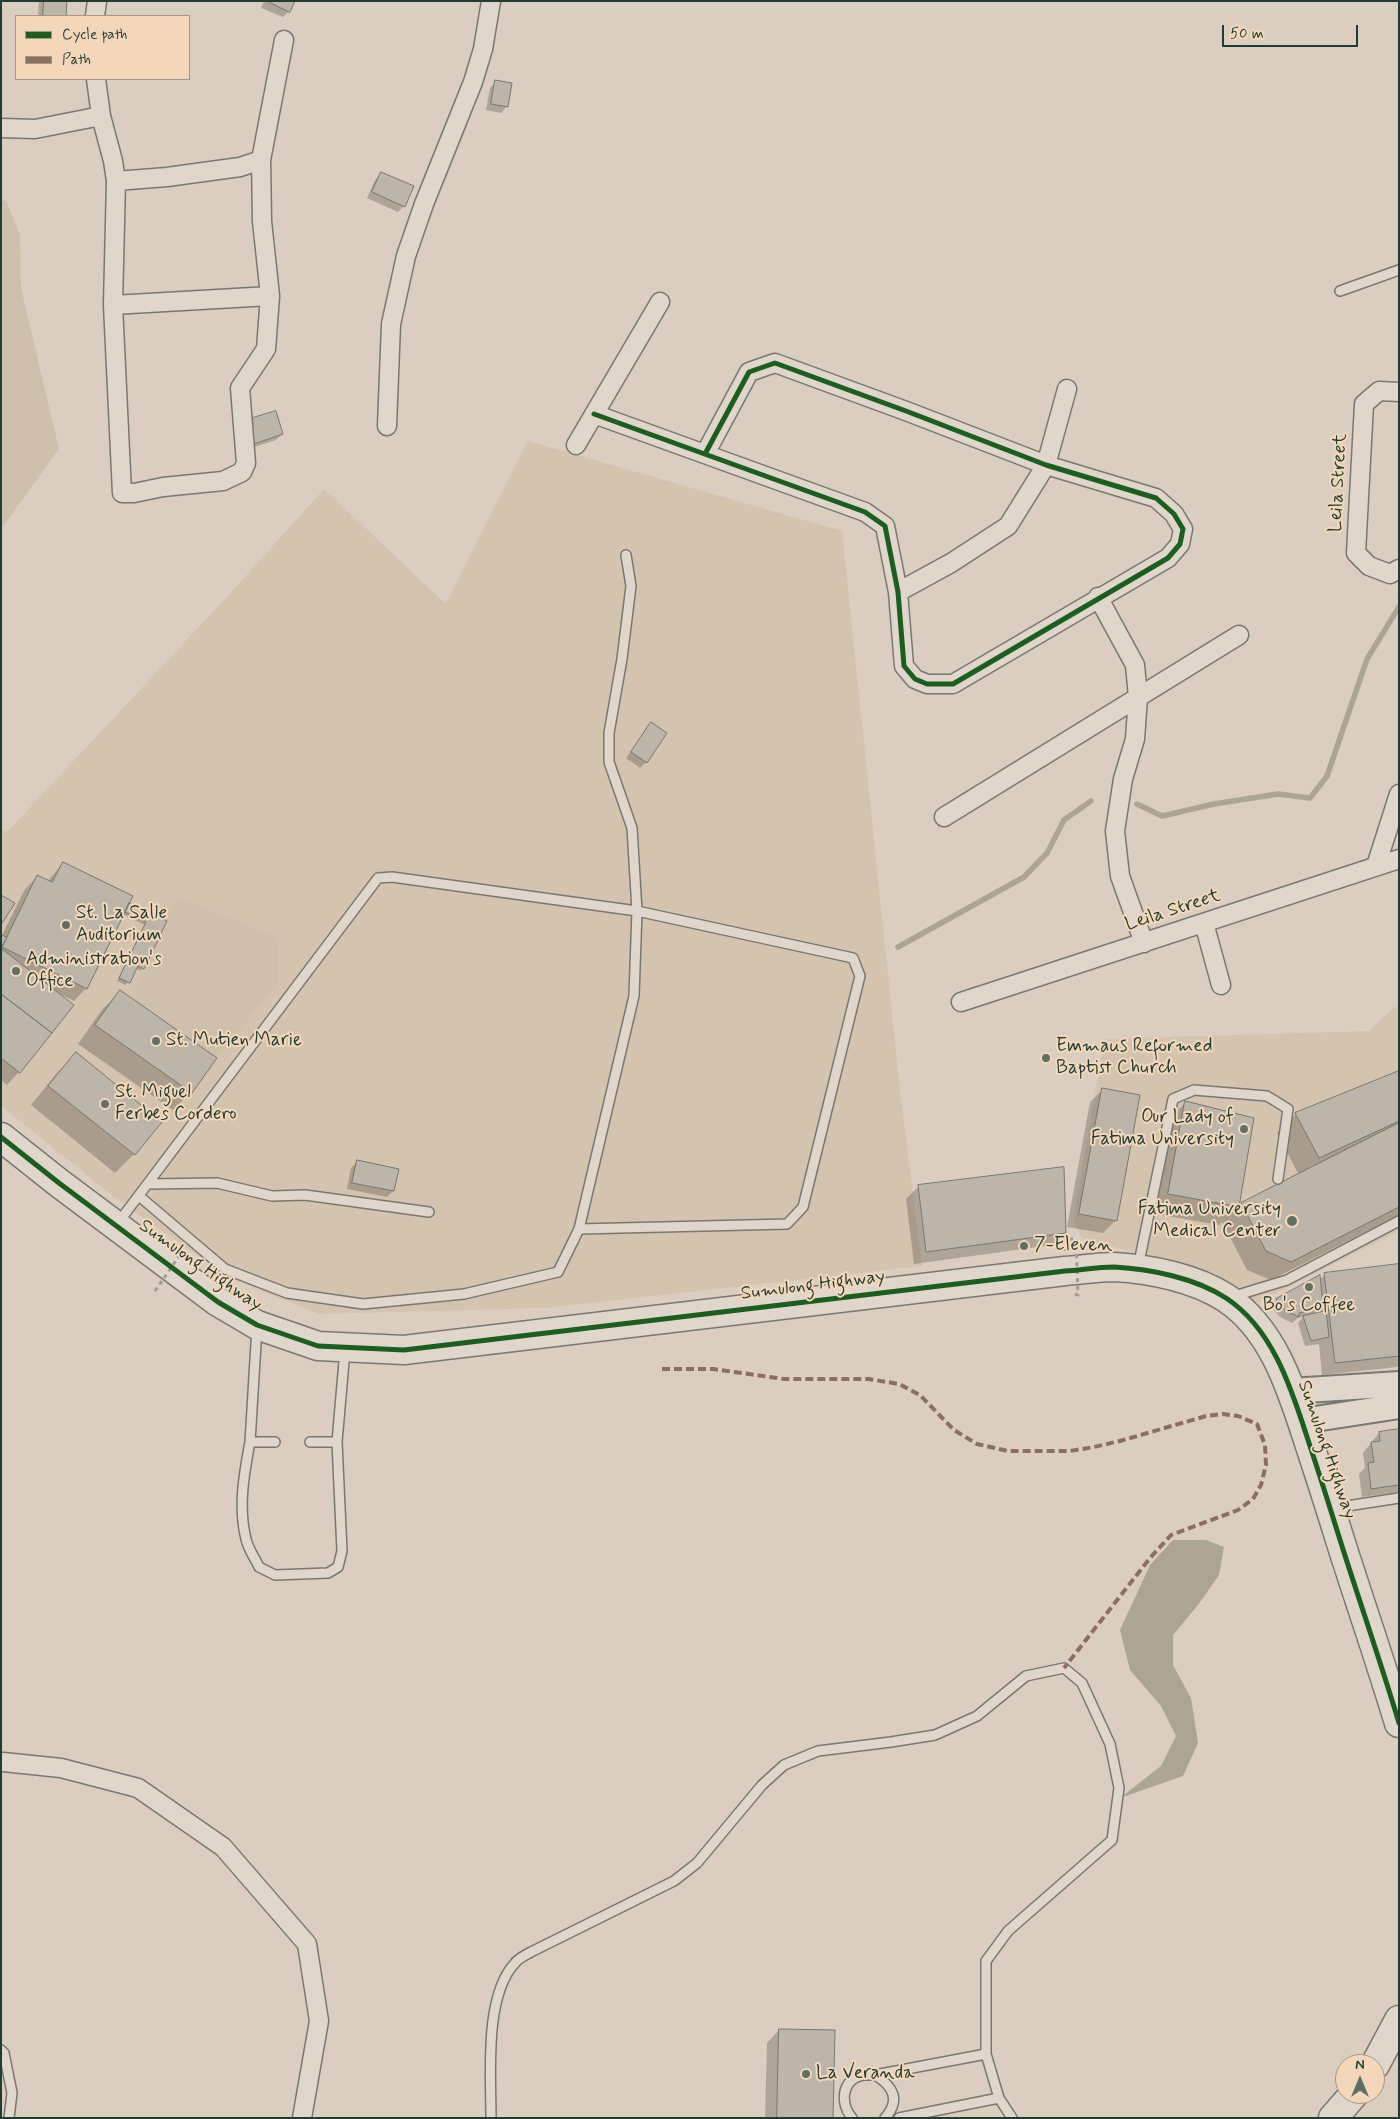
<!DOCTYPE html>
<style>
body{margin:0}
#map{position:relative;width:1400px;height:2119px;overflow:hidden;background:#dbcdbf;font-family:Mynerve,sans-serif}
canvas{display:block}
.frame{position:absolute;inset:0;border:2px solid #1f3d34;pointer-events:none}
.legend{position:absolute;left:15px;top:15px;width:175px;height:65px;box-sizing:border-box;background:#f4d7bb;border:1px solid #9f9985;margin:0;padding:6px 9px;list-style:none;font-size:15px;color:#1f3d34}
.legend li{display:flex;align-items:center;gap:10px;height:25px}
.legend b{width:25px;border:1px solid #9f9985}
.north{position:absolute;left:1335px;top:2054px;width:50px;height:50px;box-sizing:border-box;background:#f4d7bb;border:1px solid #9f9985;border-radius:50%;rotate:0deg;font-size:14px;font-weight:700;line-height:20px;text-align:center;color:#1f3d34}
.north::after{content:'';display:block;margin:auto;width:18px;height:22px;background:#616f65;clip-path:polygon(50% 0,100% 100%,50% 72%,0 100%)}
.scale{position:absolute;left:1222px;top:25px;width:136px;height:22px;box-sizing:border-box;border:2px solid #1f3d34;border-top:0;padding-left:6px;font-size:15px;line-height:18px;white-space:nowrap;color:#1f3d34;-webkit-text-stroke:4px #f4d7bb;paint-order:stroke}
</style>
<div id="map">
<canvas width="1400" height="2119"></canvas>
<div class="frame"></div>
<ul class="legend">
<li><b style="height:6px;background:#1b5e20"></b>Cycle path</li>
<li><b style="height:6px;background:#8d6e63"></b>Path</li>
</ul>
<div class="north">N</div>
<div class="scale">50 m</div>
</div>
<script>
const c = document.querySelector('canvas').getContext('2d');
c.lineJoin = 'round';
function fillPath(path, color) {
  c.fillStyle = color;
  c.fill(path, 'evenodd');
}
function strokePath(path, color, width, dash) {
  c.strokeStyle = color;
  c.lineWidth = width;
  c.lineCap = dash ? 'butt' : 'round';
  c.setLineDash(dash || []);
  c.stroke(path);
}
function label(font, color, halo, rows, align = 'center') {
  c.font = font + ' Mynerve,sans-serif';
  c.lineWidth = 4;
  c.setLineDash([]);
  c.textBaseline = 'middle';
  c.strokeStyle = halo;
  c.fillStyle = color;
  for (const [text, x, y, turn = 0] of rows) {
    c.save();
    c.translate(x, y);
    c.rotate((+turn || 0) * Math.PI / 180);
    c.textAlign = isNaN(turn) ? turn : align;
    if (halo) c.strokeText(text, 0, 0);
    c.fillText(text, 0, 0);
    c.restore();
  }
}
fillPath(new Path2D(`
 M528,441L842,531L899,1082L922,1266L546,1308L319,1314L229,1278L114,1197L1,1106V830L7,832L225,599L324,489L446,604Z
 M1395,1007H1399V1231L1252,1305L1175,1262L1082,1239L1073,1219L1105,1039L1368,1031Z`), '#d4c4af');
fillPath(new Path2D(`
 M1,197L7,203L20,235L21,288L59,449L1,529Z
 M177,897L279,938L278,982L217,1058L130,997Z`), '#cfc0ad');
fillPath(new Path2D(`
 M1173,1540H1206L1224,1547L1219,1575L1198,1605L1173,1635V1665L1191,1698L1198,1743L1183,1776L1120,1798L1161,1766L1176,1736L1161,1706L1130,1670L1120,1630L1150,1565Z`), '#aca593');
fillPath(new Path2D(`
 M39,1H66L65,16H38Z
 M264,1H293L289,11L283,17L261,8Z
 M496,82L507,106L501,113L486,110L490,88Z
 M381,174L404,206L398,212L367,198L375,180Z
 M247,421L282,434L276,440L248,449Z
 M651,724L646,762L640,768L626,758Z
 M63,863L128,904L165,922L143,968L140,971L136,968L126,985L117,981L145,925L123,914L86,988L74,1001L60,994L19,1072L7,1085L1,1080V937L25,889L38,876L48,881Z
 M120,992L191,1092L173,1110L78,1044L101,1011Z
 M76,1054L160,1122L134,1154L115,1173L31,1105L57,1073Z
 M1399,1072V1215L1271,1280L1247,1270L1222,1222L1219,1225L1150,1213L1166,1122L1185,1103L1253,1119L1238,1208L1242,1204L1299,1175L1277,1133L1296,1114Z
 M1103,1089L1139,1096L1115,1221L1103,1233L1067,1227L1090,1102Z
 M357,1162L393,1191L387,1197L347,1189L351,1168Z
 M1063,1168L1065,1233L1052,1245L914,1264L906,1199L918,1187Z
 M1399,1266V1365L1397,1367L1322,1375L1319,1344L1305,1346L1298,1323L1304,1316L1298,1318L1292,1323L1280,1317L1270,1306L1276,1300L1319,1277V1280L1325,1275Z
 M1399,1430V1492L1362,1497L1359,1474L1365,1468L1363,1453L1379,1433Z
 M779,2030L832,2118H765L767,2043Z`), '#0003');
strokePath(new Path2D(`
 M1137,804L1162,816L1214,804L1278,794L1310,798L1327,776L1367,659L1399,607
 M898,947L1024,877L1047,853L1064,820L1091,801`), '#aca593', 5.5);
const building = new Path2D(`
 M44,1H67L66,16H43Z
 M267,1H295L290,12Z
 M495,80L512,83L508,107L491,104Z
 M381,172L414,186L405,207L372,192Z
 M276,411L283,434L254,444L246,420Z
 M651,722L667,733L647,763L631,752Z
 M63,862L133,896L87,989L2,947L37,875L52,882Z
 M1,895L15,903L1,925Z
 M129,903L167,921L144,969L138,966L130,983L119,978L146,922L125,912Z
 M1,935L7,937L1,949Z
 M2,949L74,1005L52,1033L1,994Z
 M120,990L217,1058L192,1093L95,1025Z
 M1,994L52,1033L20,1073L1,1058Z
 M76,1052L162,1122L135,1155L48,1086Z
 M1399,1071V1121L1319,1158L1295,1113Z
 M1102,1088L1140,1095L1117,1221L1079,1214Z
 M1185,1101L1254,1118L1239,1207L1168,1194Z
 M1399,1123V1207L1291,1262L1266,1251L1241,1203Z
 M357,1160L399,1169L394,1191L352,1183Z
 M1064,1167L1066,1233L926,1252L918,1185Z
 M1399,1264V1356L1335,1363L1324,1273Z
 M1320,1275L1323,1307L1299,1313V1317L1286,1311L1276,1299Z
 M1326,1311L1329,1337L1311,1341L1303,1316Z
 M1399,1429V1485L1371,1489L1368,1463L1374,1462L1371,1442L1380,1441L1379,1432Z
 M779,2029L835,2030L833,2118H777Z`);
fillPath(building, '#bdb5aa');
strokePath(building, '#797870', 1);
const lane = new Path2D(`
 M1340,291L1399,270
 M148,1184L217,1183L272,1196L305,1195L429,1212
 M139,1196L225,1269L287,1293L363,1304L464,1294L558,1272L579,1229L634,996L637,911L632,828L609,762V733L622,659L631,586L626,555
 M118,1223L378,878L392,877L637,911L853,958L860,976L803,1207L787,1224L579,1229
 M1138,1267L1173,1099L1194,1090L1267,1096L1288,1109L1278,1179
 M1231,1297L1287,1280L1399,1221
 M257,1327L250,1442H275
 M250,1442C244,1474 238,1507 246,1539C248,1549 255,1558 259,1567L275,1575L328,1573L338,1567L342,1551L337,1442
 M310,1442H337L345,1350
 M1334,1508L1399,1498
 M1,2050L4,2053L12,2093L9,2118
 M875,2075C893,2086 901,2100 885,2118
 M491,2118C491,2075 484,1996 515,1963C519,1958 526,1955 531,1952L674,1881L697,1863L762,1785L784,1765L818,1751L891,1742L935,1735L977,1716L1026,1676L1064,1668L1082,1683L1110,1744L1119,1788L1112,1840L1008,1931L986,1961V2054L999,2098L1012,2118
 M852,2118C840,2104 841,2079 863,2075C867,2075 871,2075 875,2075L986,2054
 M899,2118L999,2098`);
const street = new Path2D(`
 M95,16L97,1
 M96,79L101,116L113,161L116,181L113,305L122,493H134L163,487L223,481L242,472L246,463L240,388L266,349L270,296L262,221L261,160L284,40
 M1,128L35,129L101,116
 M116,181L167,177L240,167L261,160
 M113,305L270,296
 M1399,392L1379,391L1364,404L1356,553L1369,566L1390,574L1399,569
 M594,414L865,512L885,526L898,592L904,666L915,679L927,684H953L1168,558L1180,544L1183,529L1174,514L1156,498L1046,465L906,411L775,363L749,372L705,454
 M387,426L391,324L406,256L424,204L473,82L483,49L491,1
 M576,445L660,302
 M898,592L951,563L1008,526L1046,465L1067,389
 M1098,597L1135,665L1138,697L1135,739L1123,779L1115,831L1120,876L1144,943
 M944,817L1239,635
 M1376,866L1399,794
 M1204,923L1221,985
 M961,1002L1399,859
 M3,1762L61,1768L138,1788L223,1847L307,1944L319,2021L302,2118`);
const secondary = new Path2D(`
 M1291,1391L1399,1384
 M1302,1421L1399,1406`);
const primary = new Path2D(`
 M1,1137L59,1183L218,1302L257,1325L318,1346L404,1350L1065,1271C1081,1270 1098,1267 1114,1267C1151,1269 1195,1278 1226,1298C1275,1330 1293,1394 1310,1446C1321,1479 1331,1511 1341,1543C1360,1603 1381,1663 1399,1723
 M1375,2065L1399,2020
 M1333,2118L1354,2094`);
strokePath(lane, '#797870', 12);
strokePath(street, '#797870', 21);
strokePath(secondary, '#797870', 28);
strokePath(primary, '#797870', 31);
strokePath(new Path2D(`
 M1065,1251V1239H1076`), '#a19d94', 3, [4, 4]);
strokePath(lane, '#e0d6cc', 9);
strokePath(street, '#e0d6cc', 18);
strokePath(secondary, '#e0d6cc', 24);
strokePath(primary, '#e0d6cc', 28);
strokePath(new Path2D(`
 M155,1291L182,1252
 M1075,1294L1078,1295L1076,1239`), '#a19d94', 3, [4, 4]);
strokePath(new Path2D(`
 M662,1369H713L784,1379H869L899,1384L920,1395L954,1430L977,1444L1008,1451H1070L1094,1447L1120,1441L1206,1416L1223,1414L1238,1416L1257,1424L1265,1445L1266,1465L1261,1485L1253,1499L1238,1510L1171,1535L1150,1558L1064,1668`), '#8d6e63', 4, [8, 4]);
strokePath(new Path2D(`
 M594,414L865,512L885,526L898,592L904,666L915,679L927,684H953L1168,558L1180,544L1183,529L1174,514L1156,498L1046,465L906,411L775,363L749,372L705,454
 M1,1137L59,1183L218,1302L257,1325L318,1346L404,1350L1065,1271C1081,1270 1098,1267 1114,1267C1151,1269 1195,1278 1226,1298C1275,1330 1293,1394 1310,1446C1321,1479 1331,1511 1341,1543C1360,1603 1381,1663 1399,1723`), '#1b5e20', 5);
for (const [x, y, r, color] of [
 [66,925,5,"#616f65"],
 [16,971,5,"#616f65"],
 [156,1041,5,"#616f65"],
 [1046,1058,5,"#616f65"],
 [105,1104,5,"#616f65"],
 [1244,1129,5,"#616f65"],
 [1292,1221,6,"#616f65"],
 [1024,1246,5,"#616f65"],
 [1309,1287,5,"#616f65"],
 [806,2074,5,"#616f65"]
]) {
  const dot = new Path2D();
  dot.arc(x, y, r, 0, 2 * Math.PI);
  c.fillStyle = color;
  c.fill(dot);
  strokePath(dot, '#f4d7bb', 2);
}
label('19px', '#1f3d34', '#f4d7bb', [
 ["Leila Street",1339,483,-87],
 ["Leila Street",1173,911,-18],
 ["Sumulong Highway",200,1266,35],
 ["Sumulong Highway",813,1286,-7],
 ["Sumulong Highway",1326,1450,71]
]);
label('19px', '#1f3d34', '#f4d7bb', [
 ["St. La Salle",76,914],
 ["Auditorium",76,936],
 ["Administration's",26,960],
 ["Office",26,982],
 ["St. Mutien Marie",166,1041],
 ["Emmaus Reformed",1056,1047],
 ["Baptist Church",1056,1069],
 ["St. Miguel",115,1093],
 ["Ferbes Cordero",115,1115],
 ["Our Lady of",1234,1118,"right"],
 ["Fatima University",1234,1140,"right"],
 ["Fatima University",1281,1210,"right"],
 ["Medical Center",1281,1232,"right"],
 ["7-Eleven",1034,1246],
 ["Bo's Coffee",1309,1306,"center"],
 ["La Veranda",816,2074]
], 'left');
</script>
